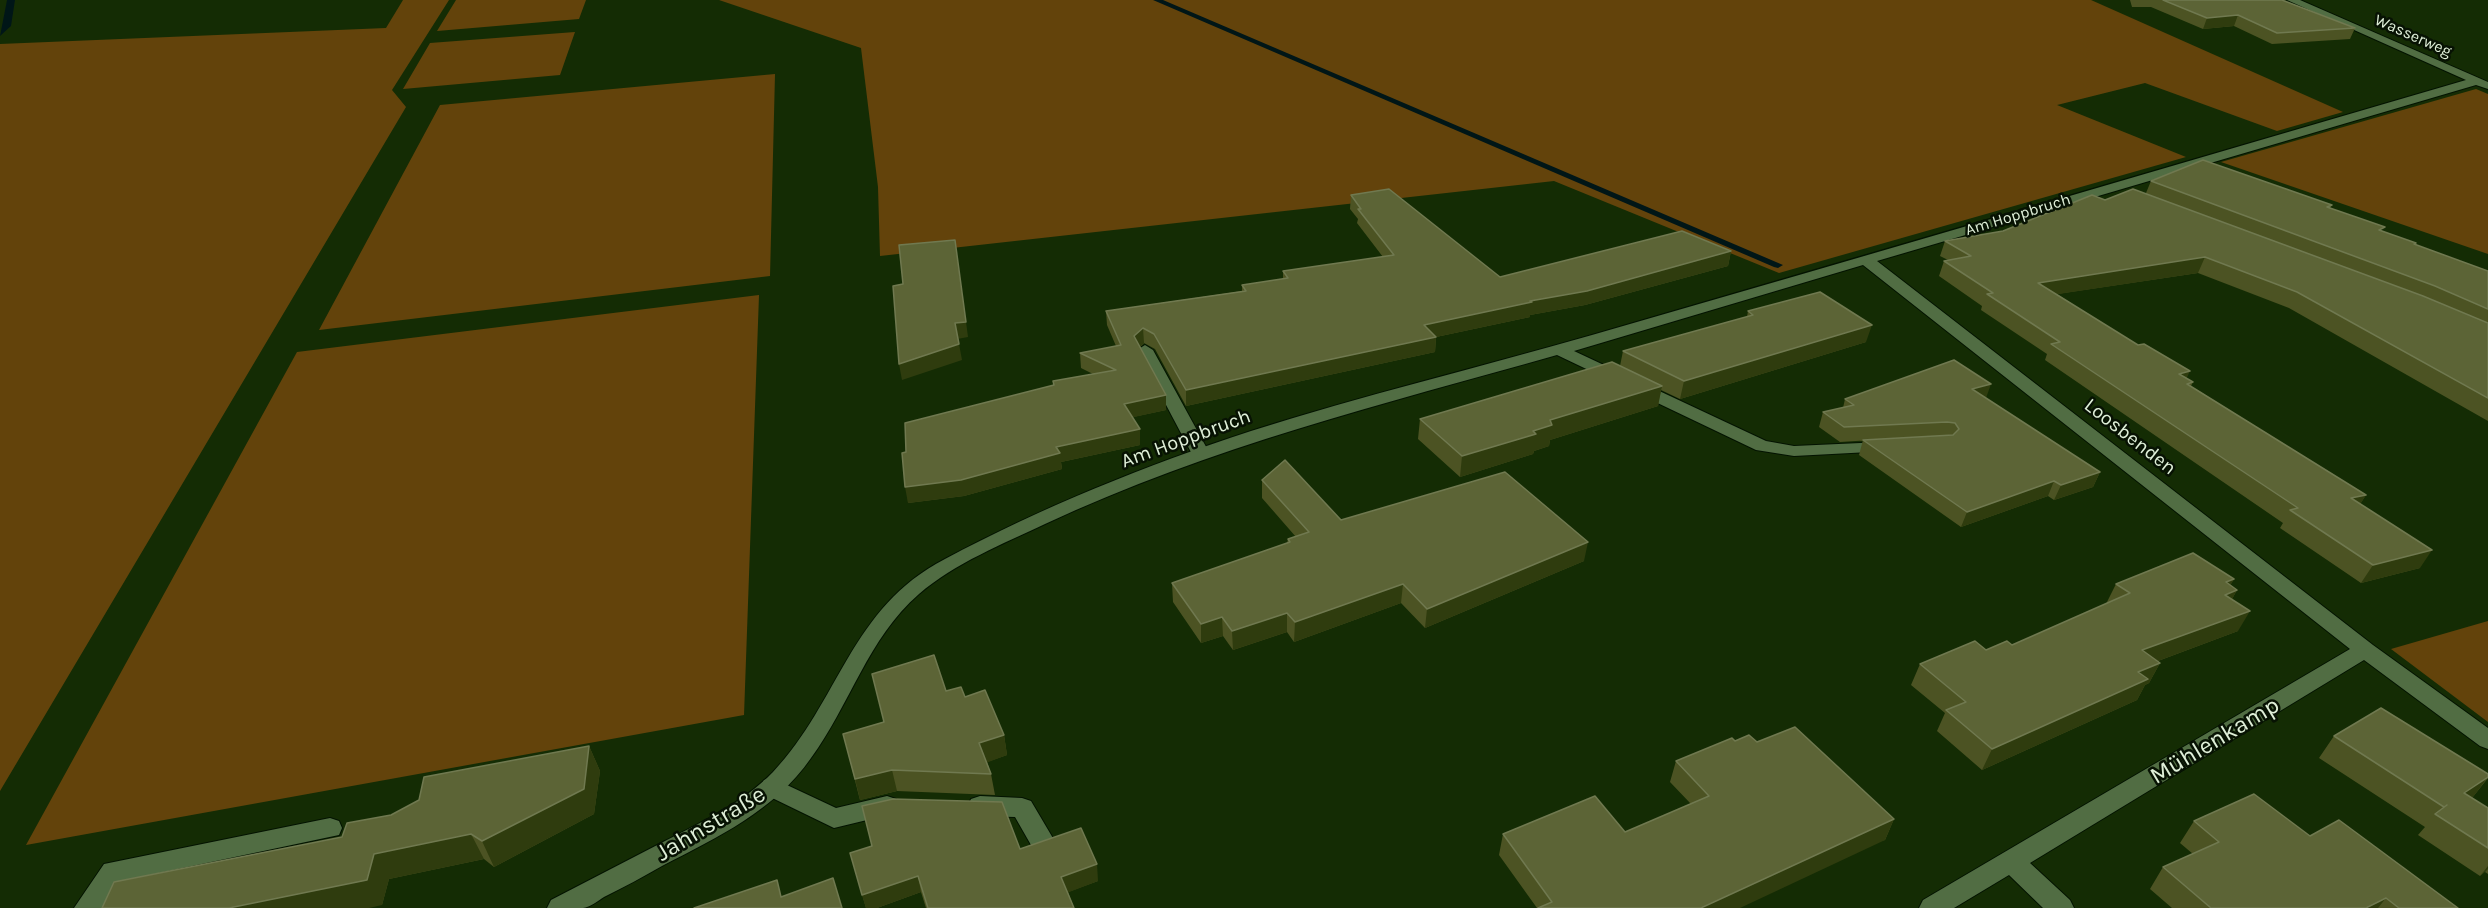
<!DOCTYPE html>
<meta charset="utf-8">
<style>
body{margin:0}
canvas{display:block;background:#142c04}
</style>
<canvas width="2488" height="908"></canvas>
<script>
const c = document.querySelector('canvas').getContext('2d');
c.lineJoin = 'round';
function fillPath(path, color) {
  c.fillStyle = color;
  c.fill(path, 'evenodd');
}
function strokePath(path, color, width, dash) {
  c.strokeStyle = color;
  c.lineWidth = width;
  c.lineCap = dash ? 'butt' : 'round';
  c.setLineDash(dash || []);
  c.stroke(path);
}
function label(font, color, halo, rows, align = 'center') {
  c.font = font + ' Karla,sans-serif';
  c.lineWidth = 5;
  c.setLineDash([]);
  c.textBaseline = 'middle';
  c.strokeStyle = halo;
  c.fillStyle = color;
  for (const [text, x, y, turn = 0] of rows) {
    c.save();
    c.translate(x, y);
    c.rotate((+turn || 0) * Math.PI / 180);
    c.textAlign = isNaN(turn) ? turn : align;
    if (halo) c.strokeText(text, 0, 0);
    c.fillText(text, 0, 0);
    c.restore();
  }
}
fillPath(new Path2D(`
 M403,0H449L392,90L406,107L0,791V44L386,28Z
 M456,0H586L579,19L437,31Z
 M719,0H2091L2343,112L2277,131L2145,83L2057,105L2186,157L1779,273L1554,181L880,256L878,187L861,48Z
 M575,32L560,75L403,89L430,43Z
 M775,74L770,276L319,330L440,105Z
 M2476,89L2488,94V254L2221,162Z
 M759,295L744,715L26,845L297,352Z
 M2488,621V722L2391,649Z`), '#63430b');
fillPath(new Path2D(`
 M7,0H15L11,26L0,36Z
 M1153,0H1163L1783,265L1778,268L1774,267Z`), '#001617');
const lane = new Path2D(`
 M1145,345L1153,350L1210,454L1207,458H1195L1192,454L1137,350Z
 M772,778L836,808L887,796L896,799L899,806L896,813L834,828L764,794L760,787L764,780Z
 M980,796L1022,798L1031,801L1057,845L1053,852L1044,855L1035,852L1015,817L980,816L971,813L968,806L971,799Z
 M330,818L339,821L342,828L339,835L121,881L102,908H74L104,864Z`);
const street = new Path2D(`
 M2287,0H2300L2488,82V89L2476,85L1877,261L2373,645L2488,728V749L2480,746L2364,660L2030,863L2070,900L2074,908H2043L2009,875L1954,908H1919L1923,900L2350,649L1863,265L1574,351L1766,441L1794,446L1883,442L1889,443L1892,447L1889,451L1794,456L1756,450L1557,355C1383,404 1210,447 1045,524C1003,544 955,563 919,594C868,638 850,705 811,758C774,811 718,837 662,866C643,877 624,887 604,897C598,901 590,907 583,908C572,908 558,908 547,908L551,900C589,880 627,861 665,841C702,822 743,803 773,772C840,701 850,608 945,559C1043,507 1146,465 1251,431C1363,395 1478,368 1592,335C1883,251 2174,165 2466,80Z`);
strokePath(lane, '#031300', 2);
strokePath(street, '#031300', 2);
fillPath(lane, '#516d43');
fillPath(street, '#516d43');
fillPath(new Path2D(`
 M2130,0H2282L2355,28L2350,39L2272,44L2234,26L2203,29L2151,7H2132Z
 M2151,181L2332,205L2330,208L2383,231L2415,245L2488,271V421L2289,308L2198,273L2057,294L2193,382L2191,386L2366,495L2360,504L2420,568L2361,583L2280,528L2283,523L2045,360L2047,354L1981,310L1982,306L1939,276L1944,261L1948,260L1940,256L1945,241L2003,231L2105,200L2146,193Z
 M1351,195L1500,277L1731,251L1728,266L1585,305L1530,315V317L1436,337L1435,352L1186,406L1155,349L1144,343L1140,347L1166,395V410L1133,417L1140,445L1061,462L1062,469L964,496L908,503L906,452L1053,386V381L1093,374L1081,368L1080,353L1116,346L1107,325L1106,311L1242,291V285L1283,279V271L1383,257L1357,223L1358,219L1350,209Z
 M1748,311L1866,342L1680,399L1661,390L1658,406L1550,440L1549,446L1534,451L1533,454L1460,477L1418,439L1420,419L1620,366L1623,351L1747,317Z
 M1986,398L2100,472L2093,487L2054,500L2048,496L1961,527L1859,455L1863,440L1903,438L1840,442L1819,427L1823,412L1843,408L1845,399Z
 M1262,480L1341,520L1584,561L1425,628L1401,603L1294,642L1287,632L1233,650L1223,636L1201,643L1173,602L1172,583L1287,543L1288,539L1296,537L1262,498Z
 M2234,579L2230,585L2237,590L2232,599L2238,631L2158,661L2160,663L2149,683L2145,685L2137,700L1982,770L1937,731L1945,713L1911,685L1920,664L2012,645L2106,604L2116,584Z
 M946,691L965,697L1004,735L1007,755L987,762L991,774L995,795L897,791L860,800L843,734L883,722Z
 M2334,736L2488,774V778L2472,798L2488,808V874L2485,872L2488,869L2480,876L2418,835L2425,827L2319,758Z
 M1735,741L1757,742L1894,819L1885,840L1537,908L1499,855L1503,834L1625,832L1691,804L1670,782L1676,761Z
 M589,746L600,771L594,814L494,867L484,859L389,879L382,905L342,837L391,815Z
 M2194,821L2310,836L2458,908H2172L2150,889L2163,867L2193,854L2180,843Z
 M1020,849L1098,881L1068,892L1074,908H926L921,892L877,908H866L850,853Z`), '#4c5323');
fillPath(new Path2D(`
 M2238,15L2234,26L2203,29L2207,18Z
 M1731,251L1728,266L1585,305L1530,315V317L1436,337L1435,352L1186,406V390L1424,325Z
 M2205,257L2198,273L2032,298L2038,283Z
 M966,322L968,337L957,339L955,323Z
 M1872,325L1866,342L1680,399L1684,381Z
 M1143,328L1144,343L1135,351L1134,336Z
 M959,344L962,360L902,380L899,364Z
 M2190,371L2182,388L2179,374Z
 M1991,384L1986,398L1972,389Z
 M1662,386L1658,406L1550,440L1549,446L1534,451L1533,454L1460,477L1462,456L1533,431L1550,420Z
 M1166,395V410L1125,419L1124,404Z
 M1140,429V445L1061,462L1062,469L964,496L908,503L905,487L1056,447Z
 M2100,472L2093,487L2054,500L2061,485Z
 M2054,481L2048,496L1961,527L1967,512Z
 M2366,495L2355,512L2351,498Z
 M1588,542L1584,561L1425,628L1427,609Z
 M2432,550L2420,568L2361,583L2373,565Z
 M2234,579L2223,599L2226,582Z
 M1403,584L1401,603L1294,642L1295,622Z
 M2237,590L2226,610L2225,595Z
 M2250,611L2238,631L2131,671L2142,650Z
 M1287,613V632L1233,650L1232,631Z
 M1222,617L1223,636L1201,643V624Z
 M2160,663L2149,683L2145,685L2137,700L1982,770L1992,749L2138,672Z
 M1004,735L1007,755L983,764L979,743Z
 M589,746L600,771L594,814L494,867L482,841Z
 M892,770L897,791L860,800L855,779Z
 M2488,777L2473,797L2447,815L2464,793Z
 M1894,819L1885,840L1740,908H1701Z
 M471,834L484,859L389,879L382,905L369,908H229L374,854Z
 M1097,864L1098,881L1064,894L1061,877Z
 M2488,866V869L2480,876Z
 M918,876L921,892L877,908H866L862,895Z
 M2386,898L2378,908H2366Z`), '#2f3c0e');
const building = new Path2D(`
 M2163,0H2282L2355,28L2277,33L2238,15L2207,18Z
 M2203,160L2332,205L2327,207L2385,227L2379,230L2416,243L2414,244L2488,271V309L2435,286L2151,181Z
 M1389,189L1500,277L1682,231L1731,251L1587,291L1530,301L1532,302L1424,325L1436,337L1186,390L1154,334L1143,328L1134,336L1166,395L1124,404L1140,429L1056,447L1060,453L961,480L905,487L902,453L906,452L905,423L1054,385L1053,381L1116,370L1080,353L1121,345L1106,311L1246,291L1242,285L1288,278L1283,271L1394,255L1358,209H1361L1351,195Z
 M2133,189L2423,296L2488,323V398L2297,292L2205,257L2038,283L2138,345L2144,344L2190,371L2179,374L2193,382L2187,384L2366,495L2351,498L2432,550L2373,565L2290,510L2298,508L2051,344L2060,342L1987,294L1993,293L1944,261L1971,256L1945,241L2003,231L2092,195L2105,200Z
 M955,240L966,322L955,323L959,344L899,364L893,286L903,284L899,245Z
 M1820,292L1872,325L1684,381L1623,351L1753,315L1748,311Z
 M1954,360L1991,384L1972,389L2100,472L2061,485L2054,481L1967,512L1863,440L1953,435L1959,429L1955,423L1947,422L1844,427L1823,412L1854,405L1845,399Z
 M1612,362L1662,386L1550,420L1552,425L1533,431L1536,434L1462,456L1420,419Z
 M1285,460L1341,520L1505,472L1588,542L1427,609L1403,584L1295,622L1287,613L1232,631L1222,617L1201,624L1172,583L1290,542L1288,539L1309,532L1262,480Z
 M2193,553L2234,579L2226,582L2237,590L2225,595L2250,611L2142,650L2160,663L2138,672L2148,679L1992,749L1946,710L1966,702L1920,664L1975,641L1986,650L2007,641L2012,645L2130,593L2116,584Z
 M934,655L946,691L961,687L965,697L985,690L1004,735L979,743L991,774L892,770L855,779L843,734L884,722L872,674Z
 M2381,708L2488,774V777L2464,793L2488,808V848L2435,814L2447,805L2444,807L2334,736Z
 M1795,727L1894,819L1701,908H1538L1552,902L1503,834L1595,796L1625,832L1709,796L1676,761L1732,738L1735,741L1749,735L1757,742Z
 M589,746L584,789L482,841L471,834L374,854L367,880L229,908H102L114,882L342,837L347,823L391,815L419,800L424,777Z
 M2254,794L2310,836L2339,820L2458,908H2399L2386,898L2366,908H2211L2163,867L2219,842L2194,821Z
 M893,799L1002,802L1020,849L1081,828L1097,864L1061,877L1074,908H928L918,876L862,895L850,853L872,846L862,806Z
 M833,878L842,908H694L777,880L781,897Z`);
fillPath(building, '#5c6436');
strokePath(building, '#707950', 1.5);
label('16px', '#dfefd8', '#071203', [
 ["Wasserweg",2413,36,24],
 ["Am Hoppbruch",2018,215,-17]
]);
label('20px', '#dfefd8', '#071203', [
 ["Loosbenden",2130,437,38],
 ["Am Hoppbruch",1186,439,-20]
]);
label('24px', '#dfefd8', '#071203', [
 ["Mühlenkamp",2215,741,-31],
 ["Jahnstraße",711,824,-31]
]);
</script>
